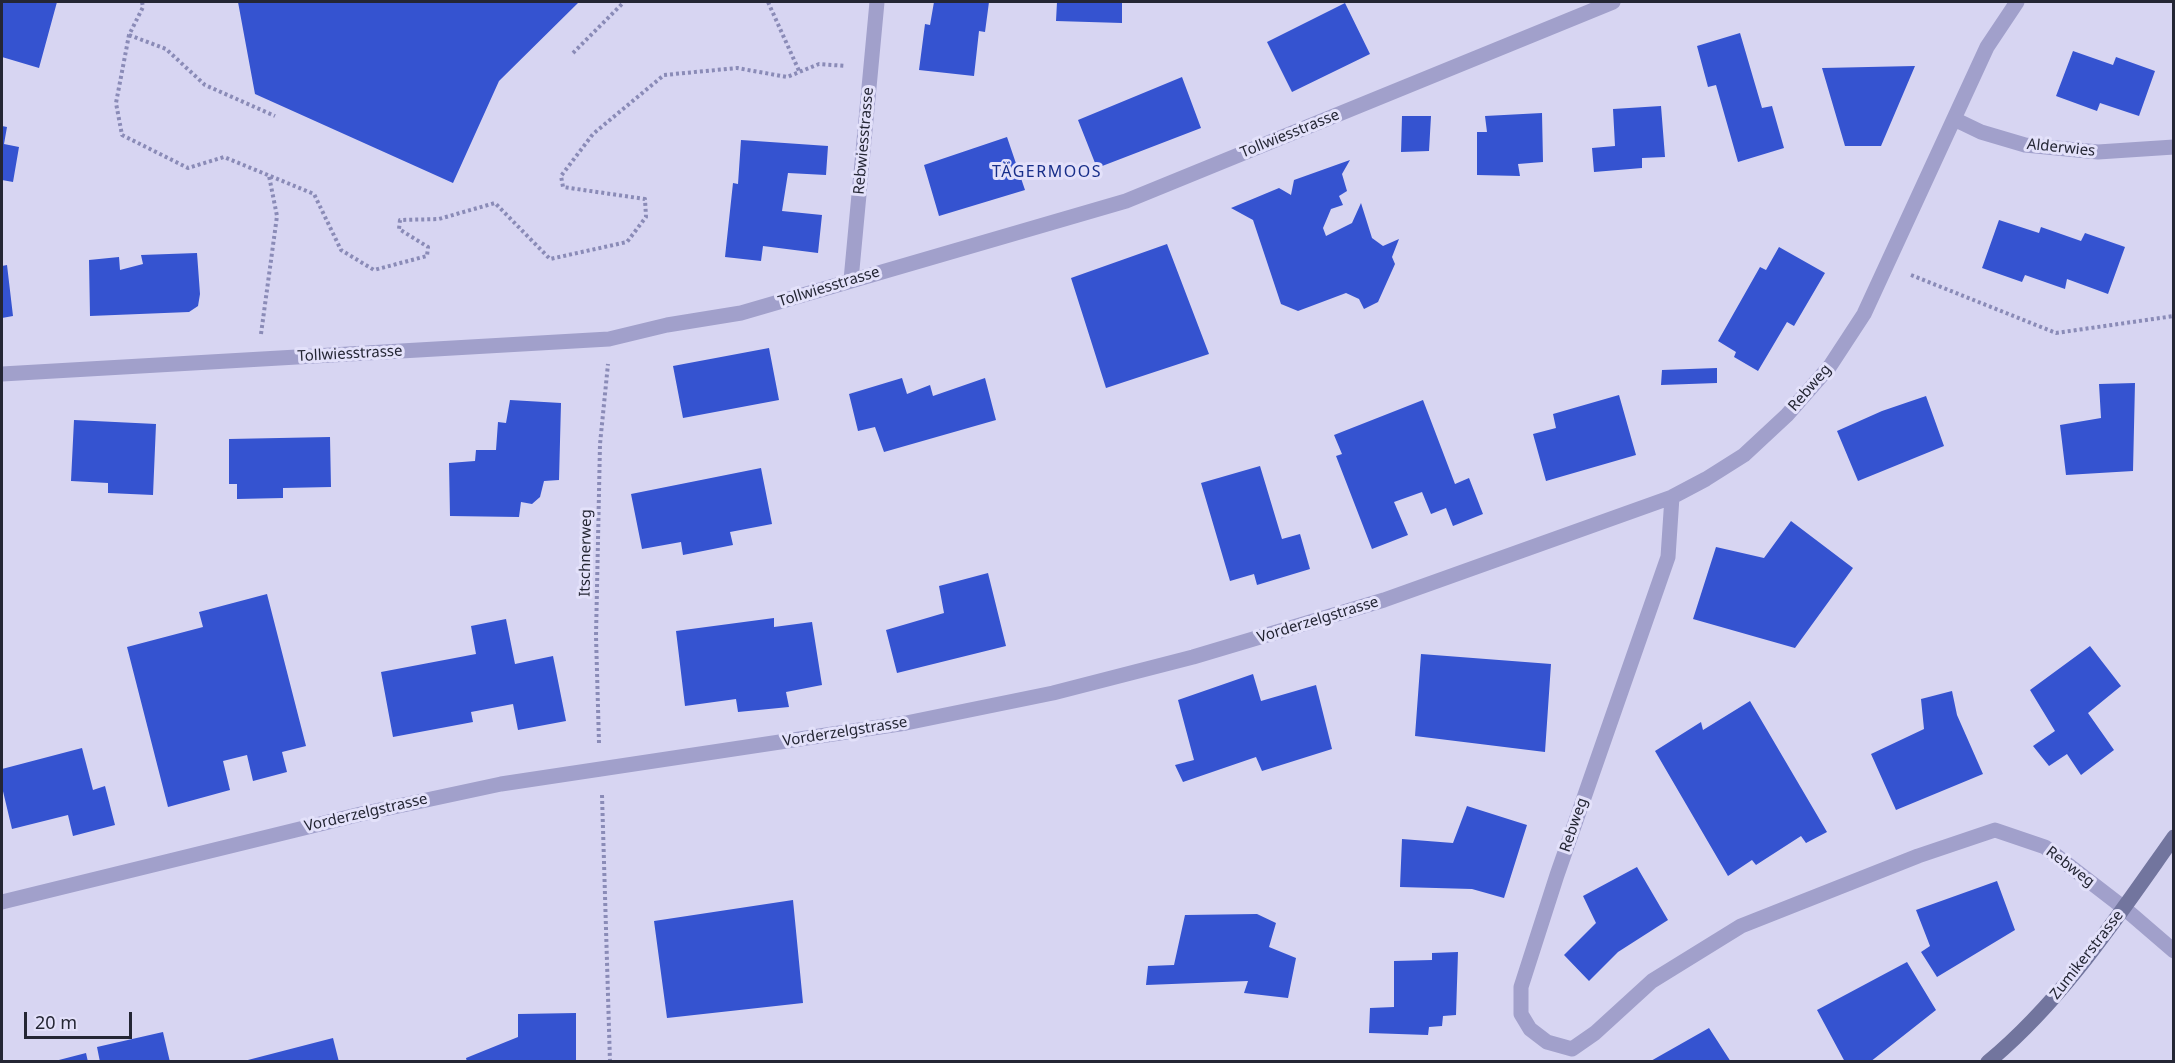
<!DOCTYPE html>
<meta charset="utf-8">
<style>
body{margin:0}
#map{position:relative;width:2175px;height:1063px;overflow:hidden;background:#d7d5f2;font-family:"Noto Sans",sans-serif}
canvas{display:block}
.frame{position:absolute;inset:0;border:3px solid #242634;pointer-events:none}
.scale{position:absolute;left:24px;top:1012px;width:108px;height:27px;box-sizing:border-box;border:3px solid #242634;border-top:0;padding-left:8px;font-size:18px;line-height:21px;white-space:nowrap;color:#242634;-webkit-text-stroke:4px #e3e1fa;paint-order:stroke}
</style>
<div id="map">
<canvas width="2175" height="1063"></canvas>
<div class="frame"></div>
<div class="scale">20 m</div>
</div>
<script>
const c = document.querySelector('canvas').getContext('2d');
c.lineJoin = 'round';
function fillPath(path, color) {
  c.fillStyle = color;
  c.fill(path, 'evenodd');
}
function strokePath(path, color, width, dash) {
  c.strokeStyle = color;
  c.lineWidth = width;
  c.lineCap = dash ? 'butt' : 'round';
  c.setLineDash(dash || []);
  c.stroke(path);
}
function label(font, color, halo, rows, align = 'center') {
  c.font = font + ' "Noto Sans",sans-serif';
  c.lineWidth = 6;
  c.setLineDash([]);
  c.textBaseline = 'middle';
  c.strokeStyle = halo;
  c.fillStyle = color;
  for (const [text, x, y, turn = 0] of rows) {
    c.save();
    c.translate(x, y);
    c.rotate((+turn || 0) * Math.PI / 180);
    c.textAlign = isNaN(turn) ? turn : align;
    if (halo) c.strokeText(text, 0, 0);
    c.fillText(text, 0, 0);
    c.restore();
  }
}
fillPath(new Path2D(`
 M2,2H57L39,68L2,57Z
 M238,2H579L499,81L453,183L255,94Z
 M934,2H989L985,32L979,31L974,76L919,70L925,24L930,25Z
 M1057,2H1122V23L1056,21Z
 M1345,3L1370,54L1292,92L1267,42Z
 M1740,33L1762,108L1772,106L1784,148L1738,162L1716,85L1708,87L1697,46Z
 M2073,51L2113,65L2116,57L2155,71L2139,116L2100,103L2097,111L2056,96Z
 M1915,66L1881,146H1845L1822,68Z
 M1182,77L1201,128L1097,168L1078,120Z
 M1661,106L1665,157L1642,158V168L1594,172L1592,148L1615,146L1613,109Z
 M1542,113L1543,162L1518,164L1520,176L1477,175V132H1487L1485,116Z
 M1402,116H1431L1429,151L1401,152Z
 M2,126L7,127L4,144L19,147L13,182L2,180Z
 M1007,137L1025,190L939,216L924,165Z
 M741,140L828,146L826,175L788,173L782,211L822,215L818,253L763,246L761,261L725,257L733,183L738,184Z
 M1350,160L1342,174L1347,191L1339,196L1343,205L1331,209L1323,228L1326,236L1352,223L1361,203L1372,238L1383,246L1399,239L1392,257L1395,264L1378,302L1364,309L1359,299L1346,293L1298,311L1281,304L1253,220L1231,208L1279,188L1291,195L1294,180Z
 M1999,220L2039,233L2041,227L2081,241L2085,233L2125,247L2108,294L2067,279L2065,289L2025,275L2022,282L1982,268Z
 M1167,244L1209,354L1106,388L1071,278Z
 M1779,247L1825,273L1794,326L1787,322L1758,371L1734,357L1736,352L1718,341L1760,267L1766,270Z
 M197,253L200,294L198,306L189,312L90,316L89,260L119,257L120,270L143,264L141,255Z
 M7,265L13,316L2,318V266Z
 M769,348L779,400L683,418L673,366Z
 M1717,368V383L1661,385L1662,370Z
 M902,378L907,394L930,385L933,396L985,378L996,420L884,452L875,427L858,431L849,394Z
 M2135,383L2133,471L2066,475L2060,425L2101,418L2099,384Z
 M1619,395L1636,455L1546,481L1533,434L1556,428L1553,414Z
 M1926,396L1944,446L1858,481L1837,431L1882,411Z
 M510,400L561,403L559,480L544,481L540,497L532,504L521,502L519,517L450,516L449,463L475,461L476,450H496L498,422L506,423Z
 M1423,400L1455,484L1469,478L1483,514L1453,526L1446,508L1431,514L1422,492L1394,502L1408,535L1372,549L1336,456L1342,454L1334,435Z
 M74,420L156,424L153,495L108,493V483L71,481Z
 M330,437L331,487L283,488V498L237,499V484H229V439Z
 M1260,466L1282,539L1300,534L1310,569L1257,585L1254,574L1230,581L1201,483Z
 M761,468L772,524L730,532L733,545L683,555L681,542L642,549L631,494Z
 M1791,521L1853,568L1795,648L1693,619L1716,547L1764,558Z
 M988,573L1006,646L897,673L886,630L944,613L939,586Z
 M267,594L306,746L282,752L287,772L253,781L247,755L223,761L230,790L168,807L127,647L203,627L199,612Z
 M774,618V627L812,622L822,685L786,692L789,707L738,712L736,699L685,706L676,631Z
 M506,619L515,664L553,656L566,721L518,730L513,704L471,712L473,722L393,737L381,672L476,654L471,626Z
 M2090,646L2121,686L2088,713L2114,750L2081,775L2067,754L2049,766L2033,746L2055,731L2030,690Z
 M1421,654L1551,664L1545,752L1415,736Z
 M1253,674L1261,701L1316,685L1332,749L1262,771L1256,757L1183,782L1175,765L1194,760L1178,700Z
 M1952,691L1957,715L1983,774L1896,810L1871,754L1924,729L1921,699Z
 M1750,701L1827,832L1806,843L1801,836L1756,865L1752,860L1728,876L1655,751L1701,722L1703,730Z
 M82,748L93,790L105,786L115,825L73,836L68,815L12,829L2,787V769Z
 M1467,806L1527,825L1504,898L1472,889L1400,887L1402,839L1453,843Z
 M1637,867L1668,920L1618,952L1589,981L1564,955L1596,923L1583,896Z
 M1997,881L2015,930L1937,977L1921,952L1930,946L1916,910Z
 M793,900L803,1003L667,1018L654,921Z
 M1257,914L1276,923L1269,947L1296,958L1288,998L1244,993L1248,981L1146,985L1148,966L1174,965L1185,915Z
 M1458,952L1456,1015L1443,1016L1442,1026L1429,1027L1428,1035L1369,1033L1370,1008L1394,1007V961L1432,960V953Z
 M1907,962L1936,1010L1870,1062H1845L1817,1010Z
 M576,1013V1062H467L466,1058L518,1037V1014Z
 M1709,1028L1731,1062H1649Z
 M163,1032L170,1062H100L97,1047Z
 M333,1038L339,1062H244V1061Z
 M86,1053L88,1062H55V1061Z`), '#3553d0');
strokePath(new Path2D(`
 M142,2L143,7L129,35L116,103L122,135L188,168L224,157L314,194L341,250L374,270L427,256L428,247L399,229L400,220L439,219L495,203L550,259L627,242L646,217L645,199L563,187L561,176L593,134L664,75L737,68L787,77L819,64L846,66
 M768,2L800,73
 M129,35L166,49L205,85L275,116
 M573,53L624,2
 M1911,275L2056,333L2174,316
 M261,334L277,216L269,176
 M599,743L596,636L600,444L608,364
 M602,795L610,1062`), '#8a8bb7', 4, [3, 3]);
strokePath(new Path2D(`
 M1954,119L1981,132L2025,145L2098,152L2174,147
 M851,280L877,2
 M2,374L609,339L667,325L741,313L1126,201L1613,2
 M1672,497L1668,557L1557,875L1521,987V1014L1530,1029L1547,1042L1572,1049L1595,1033L1652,981L1741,926L1918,856L1995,830L2045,847L2124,908L2174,951
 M2,902L361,814L501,784L906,723L1053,693L1193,657L1384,600L1672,497L1706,479L1744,455L1787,415L1830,366L1864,314L1987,47L2017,2`), '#a1a0cb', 15);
strokePath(new Path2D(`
 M1988,1062C2063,1000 2118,916 2174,837`), '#72759e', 15);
label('15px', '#242634', '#e3e1fa', [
 ["Tollwiesstrasse",1290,134,-22],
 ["Rebwiesstrasse",864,141,-85],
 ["Alderwies",2061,148,6],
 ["Tollwiesstrasse",829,287,-17],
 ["Tollwiesstrasse",350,354,-3],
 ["Rebweg",1810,388,-49],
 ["Itschnerweg",586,553,-89],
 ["Vorderzelgstrasse",1318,620,-17],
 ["Vorderzelgstrasse",845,732,-9],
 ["Vorderzelgstrasse",366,813,-13],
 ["Rebweg",1574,825,-71],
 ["Rebweg",2070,867,37],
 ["Zumikerstrasse",2087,955,-52]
]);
c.letterSpacing = '1.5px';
label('16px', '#172e89', '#e3e1fa', [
 ["TÄGERMOOS",1047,172]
]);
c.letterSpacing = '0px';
</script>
